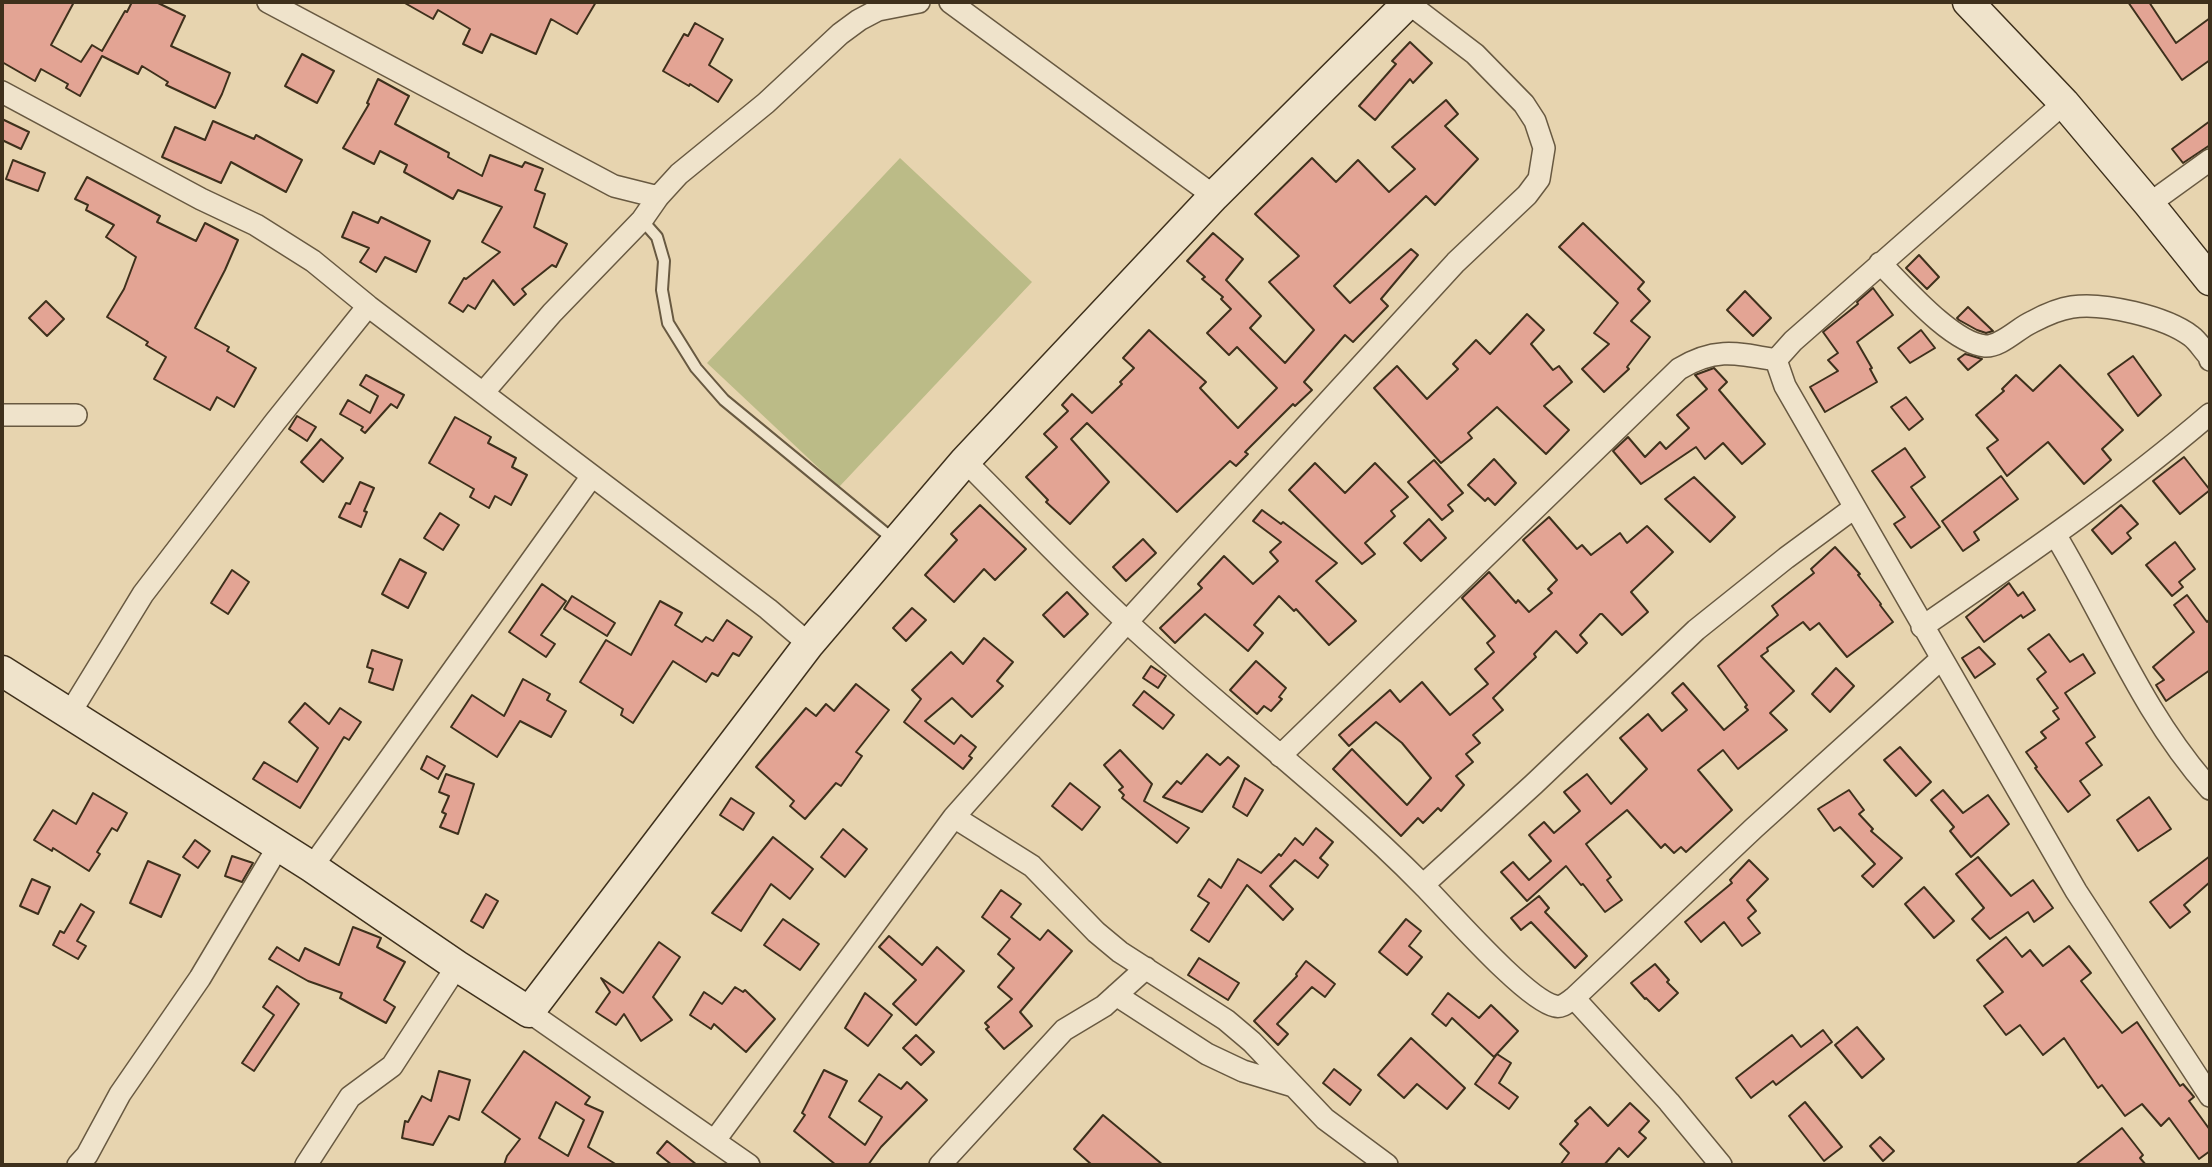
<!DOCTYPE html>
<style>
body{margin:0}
#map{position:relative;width:2212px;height:1167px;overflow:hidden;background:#e7d4af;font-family:"IM FELL DW Pica",serif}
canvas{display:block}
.frame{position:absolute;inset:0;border:4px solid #3e301c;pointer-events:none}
</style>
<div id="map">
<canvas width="2212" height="1167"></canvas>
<div class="frame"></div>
</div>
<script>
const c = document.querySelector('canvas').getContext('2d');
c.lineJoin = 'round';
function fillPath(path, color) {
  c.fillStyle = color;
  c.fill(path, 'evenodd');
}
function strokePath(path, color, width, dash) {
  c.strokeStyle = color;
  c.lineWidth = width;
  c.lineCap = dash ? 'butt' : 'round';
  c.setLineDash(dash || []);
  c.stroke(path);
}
fillPath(new Path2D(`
 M900,158L1032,282L839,487L707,363Z`), '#bbbb87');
const building = new Path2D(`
 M2,2H74L51,45L81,62L92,45L102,51L125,11L127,12L132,2H156L185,16L171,46L230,73L222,94L215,108L166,85L168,82L142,66L138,74L102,56L80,96L66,88L68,84L41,69L35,81L2,62Z
 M403,2H596L577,34L551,19L536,54L491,34L482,53L463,44L470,29L438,10L433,19Z
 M2128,2H2149L2176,43L2210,18V60L2182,80Z
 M695,23L723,39L709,65L732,80L718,102L690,84L689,86L663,71L684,34L688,36Z
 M1410,42L1432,63L1413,83L1410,79L1375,120L1359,106L1396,64L1392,61Z
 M302,54L334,71L317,103L285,86Z
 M378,79L409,96L395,124L449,153L448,157L482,176L490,155L522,167L525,162L543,169L535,190L545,194L534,227L567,244L556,267L552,265L522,289L526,294L514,305L493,280L475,309L468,305L463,312L449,303L464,278L466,279L500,252L482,242L502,207L458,190L453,199L404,172L407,165L380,151L374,164L343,148L369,104L367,103Z
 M1446,100L1458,114L1445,126L1478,159L1435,205L1426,196L1334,286L1350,303L1411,249L1418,255L1381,299L1388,306L1353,342L1345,335L1304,382L1312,390L1295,406L1293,404L1245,452L1248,454L1236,466L1230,461L1177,512L1087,423L1071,439L1109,482L1070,524L1046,502L1048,500L1026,477L1057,447L1044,434L1068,411L1062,405L1072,394L1092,413L1122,384L1120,382L1134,368L1123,358L1149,330L1206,382L1200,388L1238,428L1277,388L1237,347L1229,355L1207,333L1231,309L1221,299L1223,297L1202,279L1205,277L1187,261L1213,233L1243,259L1226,280L1261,316L1250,328L1285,363L1314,330L1269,282L1299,256L1255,214L1312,158L1336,182L1358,160L1389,192L1415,169L1392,147Z
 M2,119L29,132L21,149L2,140Z
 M213,121L254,139L256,135L302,160L286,192L231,162L221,183L162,157L175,127L205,140Z
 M2210,121V145L2183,163L2172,149Z
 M13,160L45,173L38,191L6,179Z
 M87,177L160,216L157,222L196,241L205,223L238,240L225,270L195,328L229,347L227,351L256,368L234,407L217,397L210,410L154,379L166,357L146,345L148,342L107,317L124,289L136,257L106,237L114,225L86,210L88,205L75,199Z
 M353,212L378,223L381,217L430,241L416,272L385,257L376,272L360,262L369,248L342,237Z
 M1583,223L1644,282L1638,289L1650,301L1631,321L1650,337L1627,367L1629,369L1604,392L1582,369L1609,344L1594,333L1618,303L1559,247Z
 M1919,255L1939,277L1927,289L1906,268Z
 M1873,288L1893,315L1857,342L1872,368L1870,369L1877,382L1825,412L1810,387L1838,371L1828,360L1838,353L1823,332L1858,304L1857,302Z
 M1745,291L1771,318L1753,336L1727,310Z
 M46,301L64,319L47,336L29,318Z
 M1968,307L1993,331L1986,333L1977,330L1959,320L1957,318Z
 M1527,314L1544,330L1531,344L1553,370L1559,366L1572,382L1544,406L1569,430L1546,454L1497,407L1468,433L1472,438L1441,463L1374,388L1397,366L1427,399L1458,369L1453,364L1476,340L1490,354Z
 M1921,330L1935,348L1910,363L1898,348Z
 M1965,354L1969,355L1982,359L1968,370L1958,359Z
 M2133,356L2161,395L2138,416L2108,374Z
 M2060,365L2123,430L2102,449L2111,460L2084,484L2048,442L2007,476L1987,448L1998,440L1976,415L2004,391L2002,389L2016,375L2033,391Z
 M1714,368L1727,382L1719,390L1765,444L1742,464L1723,443L1705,459L1696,447L1641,484L1613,451L1628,437L1645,457L1660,442L1666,449L1689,428L1677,415L1707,389L1695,375Z
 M366,375L404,395L397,408L391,404L365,433L361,430L363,427L340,414L348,400L370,413L378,396L360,385Z
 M1906,397L1923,419L1909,430L1891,407Z
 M297,416L316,427L307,441L289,429Z
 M455,417L491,437L488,443L516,458L512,467L527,475L511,505L495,496L489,508L470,497L474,489L429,463Z
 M321,439L343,458L323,482L301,462Z
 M1905,448L1925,477L1911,487L1940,527L1911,548L1894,524L1905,517L1872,471Z
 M2184,457L2210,490L2180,514L2153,481Z
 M1494,459L1516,483L1495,505L1488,498L1485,501L1468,485Z
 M1434,460L1463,493L1448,505L1453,511L1442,520L1408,482Z
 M1315,463L1345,493L1375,463L1408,497L1391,511L1395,516L1365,543L1375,554L1362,564L1289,490Z
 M2001,476L2018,499L1974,532L1979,540L1963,551L1942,521Z
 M1694,477L1735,517L1710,542L1665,499Z
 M360,482L374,488L364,511L367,512L361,527L339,517L346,503L350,504Z
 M980,505L1026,549L995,580L984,569L954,602L925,575L957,540L951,534Z
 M2121,505L2138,524L2127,533L2131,538L2112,554L2092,530Z
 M1262,510L1281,524L1283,522L1337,563L1316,581L1356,621L1329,645L1296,609L1294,611L1279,596L1254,625L1263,633L1248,651L1205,614L1175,643L1160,628L1202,588L1198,584L1224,556L1253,584L1278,561L1270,552L1281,542L1253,521Z
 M440,513L459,525L443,550L424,538Z
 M1549,517L1577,549L1582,545L1591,555L1620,533L1627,543L1647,526L1673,552L1631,592L1648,612L1622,635L1602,614H1600L1580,635L1587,643L1577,653L1556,631L1534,654L1536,657L1493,698L1503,710L1473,735L1480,743L1466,754L1473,762L1456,776L1464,785L1441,811L1438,808L1423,823L1418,818L1401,836L1333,769L1352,749L1407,805L1431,778L1402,743L1376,722L1349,746L1339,735L1390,690L1400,702L1422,682L1450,715L1488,684L1475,669L1494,652L1487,643L1495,636L1462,598L1489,572L1516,603L1518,600L1529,612L1552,593L1548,589L1557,580L1523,540Z
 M1429,519L1446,538L1421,561L1404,543Z
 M1143,539L1156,553L1126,581L1113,567Z
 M2175,542L2195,569L2179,582L2183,587L2172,596L2146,565Z
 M1835,547L1860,574L1858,575L1881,604L1880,605L1893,622L1847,657L1819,623L1810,630L1803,622L1767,648L1768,651L1761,656L1794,691L1770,713L1787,730L1738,769L1723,750L1698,770L1732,810L1686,852L1681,847L1674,853L1665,844L1661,848L1627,810L1586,844L1611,877L1607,880L1622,900L1605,912L1583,884L1581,885L1566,866L1527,901L1501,872L1513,862L1529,880L1551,861L1529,835L1544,822L1554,833L1580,811L1564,792L1587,774L1611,804L1647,769L1620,738L1648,714L1662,731L1687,710L1672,693L1683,683L1724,730L1748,710L1745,707L1747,705L1718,666L1778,615L1772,606L1814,573L1811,569Z
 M400,559L426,573L408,608L382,594Z
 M232,570L249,582L228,614L211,603Z
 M2009,583L2018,596L2023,592L2035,610L2023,618L2021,615L1984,642L1966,617Z
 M542,584L566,601L541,635L555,644L546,657L509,632Z
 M1067,592L1088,614L1064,637L1043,615Z
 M2187,595L2207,622L2210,619V670L2166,701L2156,685L2164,680L2153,667L2194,632L2174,605Z
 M572,596L615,623L607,636L564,609Z
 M660,601L682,613L675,625L702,642L706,637L713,641L727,620L752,637L739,656L733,653L718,676L712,673L706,682L673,661L633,723L621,715L623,709L580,682L606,640L631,655Z
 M912,608L926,620L906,641L893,628Z
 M2049,634L2070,662L2083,654L2095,673L2065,693L2095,737L2086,743L2102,765L2080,781L2090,795L2068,812L2035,768L2037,767L2026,752L2046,738L2041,732L2059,719L2053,711L2058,708L2037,679L2046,672L2028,649Z
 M984,638L1013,662L997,681L1003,686L972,717L952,698L925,721L954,744L961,735L976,747L969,756L972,758L963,769L904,722L921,699L912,690L951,652L963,664Z
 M1979,647L1995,664L1975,678L1962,658Z
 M372,650L402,660L393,690L369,682L373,669L367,667Z
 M1256,661L1286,688L1279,697L1282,699L1271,711L1264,706L1257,714L1230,690Z
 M1151,666L1166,676L1158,688L1143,678Z
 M1836,668L1854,686L1830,712L1812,694Z
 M523,679L550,694L547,700L566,711L551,737L520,721L497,757L451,727L472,695L504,716Z
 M856,684L889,710L856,752L862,756L841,786L836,783L805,819L790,806L794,801L756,767L806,708L816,716L826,704L834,711Z
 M1144,691L1174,715L1163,729L1133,705Z
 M305,703L329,724L340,708L361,722L349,740L344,737L300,808L253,779L264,762L297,782L318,748L289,722Z
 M1900,747L1931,782L1916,796L1884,760Z
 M1120,750L1152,784L1144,801L1189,828L1177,843L1122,798L1124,795L1119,790L1123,787L1104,765Z
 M1207,754L1220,765L1228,757L1239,766L1202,812L1163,797L1177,781L1181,784Z
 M427,756L445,766L438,779L421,769Z
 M446,774L474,784L458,834L440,827L446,814L442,812L449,796L439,792Z
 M1245,778L1263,790L1247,816L1233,807Z
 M1070,783L1100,807L1082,830L1052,806Z
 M1849,790L1864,810L1859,814L1873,829L1871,831L1902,858L1873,887L1862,876L1875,864L1840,827L1834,831L1818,809Z
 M1943,790L1963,813L1988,795L2009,824L1971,857L1950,831L1954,827L1931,800Z
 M93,793L127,813L117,831L112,828L97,852L100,854L89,871L53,848L52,851L34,840L53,810L76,824Z
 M2149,797L2171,829L2138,851L2117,820Z
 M731,798L754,813L743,830L720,815Z
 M1316,828L1333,842L1320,858L1328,865L1318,878L1295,860L1270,886L1293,909L1283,920L1247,885L1209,942L1191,930L1209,903L1198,896L1209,879L1221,888L1238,859L1261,873L1279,854L1281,856L1295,838L1303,845Z
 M843,829L867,849L845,877L821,857Z
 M773,837L813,869L790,899L771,884L741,931L712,913Z
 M195,840L210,851L198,868L183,857Z
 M232,856L253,863L242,882L225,876Z
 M2210,856V882L2184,905L2190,912L2170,928L2150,902Z
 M1978,857L2011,896L2033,880L2053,908L2034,922L2028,912L1990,939L1972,919L1984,908L1956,874Z
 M1749,860L1768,879L1747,900L1756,911L1748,918L1760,933L1742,946L1724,922L1701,942L1685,922L1732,883L1730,880Z
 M148,861L180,875L161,917L130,903Z
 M32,879L50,887L38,914L20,906Z
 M1924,887L1954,921L1934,938L1905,904Z
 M1001,890L1021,904L1011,917L1040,940L1048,930L1072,951L1020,1012L1032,1026L1004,1049L986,1029L989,1027L985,1023L1012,999L998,987L1014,968L998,954L1010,939L982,917Z
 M486,894L498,901L483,928L471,921Z
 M1539,896L1549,908L1545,912L1587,956L1575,968L1531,922L1521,930L1511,918Z
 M81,904L94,912L77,941L86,946L78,959L53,945L60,931L64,933Z
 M783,919L819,944L800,970L764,945Z
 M1406,919L1421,931L1409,946L1422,957L1407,975L1379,952Z
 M353,927L381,938L377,947L405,962L384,1000L395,1007L386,1023L340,998L342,993L308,981L269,959L277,947L299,961L305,948L339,965Z
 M889,936L922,965L937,947L964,971L916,1025L893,1004L916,980L879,947Z
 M2006,937L2022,957L2030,950L2043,966L2069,946L2091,973L2081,981L2122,1033L2137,1022L2180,1086L2183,1084L2194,1097L2189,1101L2210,1130V1151L2199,1159L2169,1118L2161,1126L2142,1104L2125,1116L2102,1085L2098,1088L2064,1038L2043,1055L2020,1025L2006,1035L1984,1006L2003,992L1977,960Z
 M659,942L680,957L653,997L672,1020L641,1041L624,1014L616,1025L596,1012L610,992L601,978L623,993Z
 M1199,958L1239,983L1228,1000L1188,975Z
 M1306,961L1335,984L1325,997L1312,987L1277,1024L1288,1034L1278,1045L1254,1021L1297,976L1296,974Z
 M1655,964L1669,980L1667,982L1678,993L1659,1011L1646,998L1645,999L1631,983Z
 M277,986L299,1004L254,1071L242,1063L274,1015L263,1007Z
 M735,987L743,992L745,990L775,1019L746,1052L714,1024L711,1029L690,1015L704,992L722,1004Z
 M865,993L892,1015L868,1046L845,1028Z
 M1448,993L1479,1018L1491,1005L1518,1031L1494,1057L1452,1018L1446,1026L1432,1014Z
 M1857,1027L1884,1059L1862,1078L1835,1045Z
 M1823,1030L1832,1042L1776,1085L1773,1081L1751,1098L1736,1078L1792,1035L1801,1047Z
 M916,1035L934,1052L921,1065L903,1048Z
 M1411,1038L1465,1088L1447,1109L1417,1084L1404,1098L1378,1075Z
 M524,1051L590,1097L585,1104L603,1112L588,1147L617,1165H504L507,1156L520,1139L482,1112ZM556,1102L584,1120L568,1156L539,1138Z
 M1497,1054L1511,1063L1499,1083L1518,1097L1509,1109L1475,1084Z
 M1334,1069L1361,1090L1350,1105L1323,1083Z
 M824,1070L847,1081L829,1117L865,1145L882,1117L859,1101L879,1074L901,1089L907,1082L927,1100L881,1147L868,1165H836L794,1131L805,1115L802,1113Z
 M439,1071L470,1080L459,1120L449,1116L433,1145L402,1138L405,1121L408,1122L422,1096L431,1101Z
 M1805,1102L1842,1147L1824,1161L1789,1116Z
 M1630,1103L1649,1121L1639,1132L1646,1138L1628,1157L1619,1148L1604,1165H1560L1569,1153L1560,1144L1578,1124L1575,1121L1590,1107L1608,1126Z
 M1103,1115L1163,1165H1092L1074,1149Z
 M2122,1128L2143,1155L2140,1158L2146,1165H2075Z
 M1880,1137L1894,1151L1883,1161L1870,1146Z
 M667,1141L697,1165H672L657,1153Z`);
fillPath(building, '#e3a494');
strokePath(building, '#3e301c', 2);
const lane = new Path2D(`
 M642,220L657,237L664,261L662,290L668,323L696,368L724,400L894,540`);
const street = new Path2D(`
 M268,2L614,186L658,197
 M950,2L1214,196
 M2,92L201,199L256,225L313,261L368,306L768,609L809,644
 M2064,103L1793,341L1776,360L1785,386L2076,891L2210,1096
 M2149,204L2210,160
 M1880,263C1904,287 1952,343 1985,346C2001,347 2018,328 2032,322C2045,315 2058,309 2072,307C2103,302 2166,317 2191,336C2198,341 2203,350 2209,356L2210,360
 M483,393L552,313L642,220L658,197L679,174L766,103L840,34L859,20L878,10L919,2
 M2,415H76
 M965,461C1019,515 1071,570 1127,622C1224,712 1330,791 1423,885C1448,910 1526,1000 1555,1006C1562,1008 1568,1002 1574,998L1754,828L1941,659
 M2056,536C2107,621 2143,714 2210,789
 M1922,627C2021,559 2119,492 2210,414
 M70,713L143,594L275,422L368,306
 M1280,756L1679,369C1715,347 1737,353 1776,360
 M954,817L1032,866L1096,932L1120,952L1226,1020L1252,1042L1325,1119L1387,1165
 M312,867L592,476
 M1423,885L1534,784L1696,630L1786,558L1854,508
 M1116,995L1207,1054L1243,1071L1293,1086
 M1574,998L1669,1102L1721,1165
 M529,1012L749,1165
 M715,1140L954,817L1127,622L1336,393L1456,262L1527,195L1539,179L1544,148L1535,121L1524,104L1475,54L1408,3
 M78,1165L87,1155L120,1094L200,978L278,847
 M306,1165L350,1097L392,1066L457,966
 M940,1165L1064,1030L1104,1006L1146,968`);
const secondary = new Path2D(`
 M1968,2L2064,103L2149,204L2210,280
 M2,671L312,867L457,966L529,1012L809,644L965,461L1214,196L1408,3L1406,2`);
strokePath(lane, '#685941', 14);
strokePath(street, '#685941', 24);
strokePath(secondary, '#3e301c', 33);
strokePath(lane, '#efe3cb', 10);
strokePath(street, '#efe3cb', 21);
strokePath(secondary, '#efe3cb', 30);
</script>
